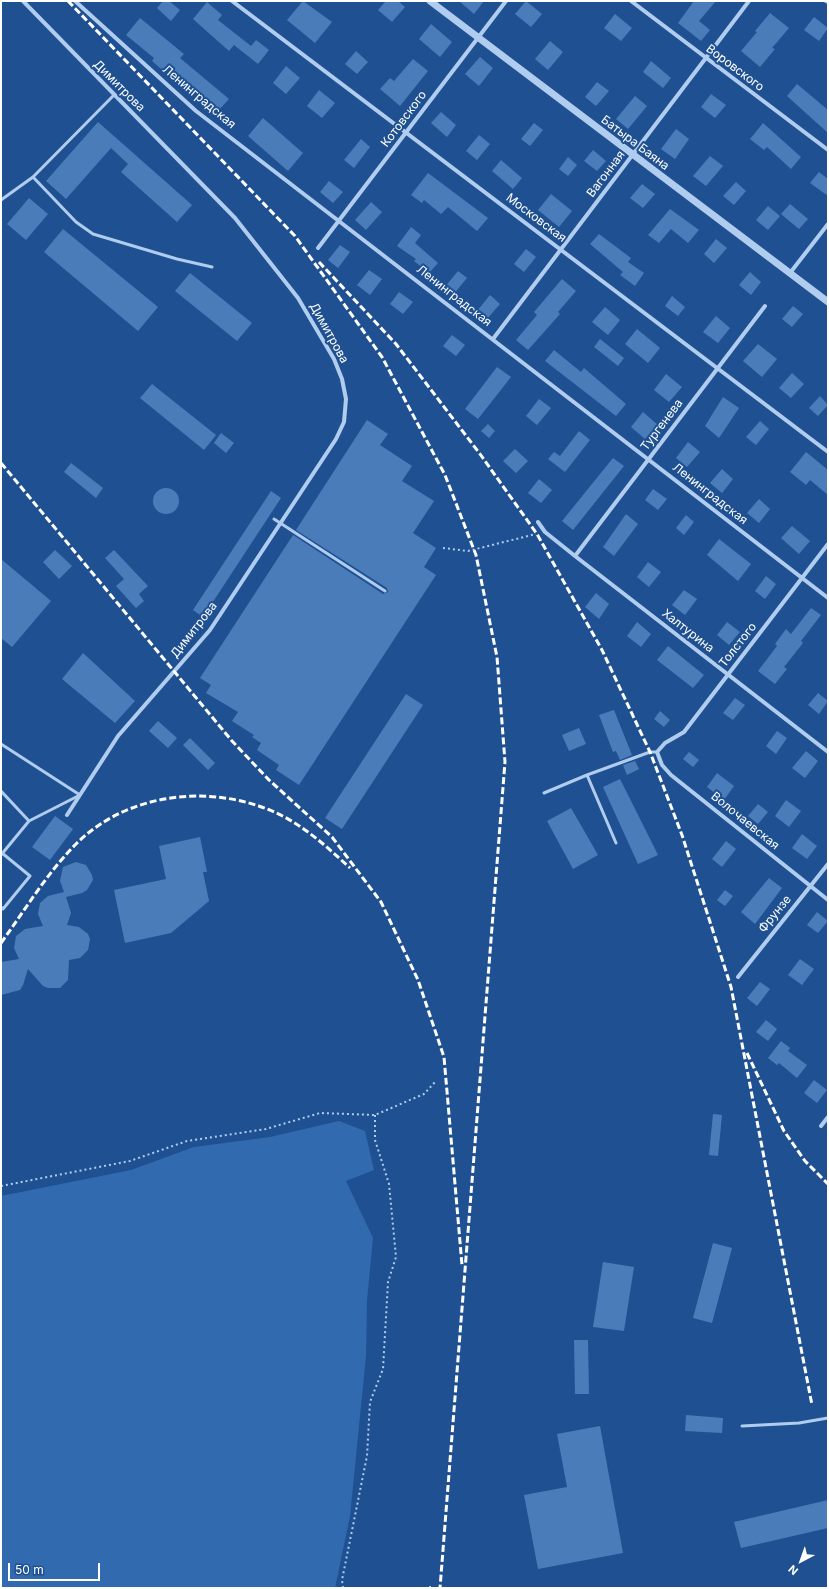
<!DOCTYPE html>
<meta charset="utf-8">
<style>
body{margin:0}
#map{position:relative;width:829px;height:1589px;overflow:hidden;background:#1f5192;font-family:Inter,sans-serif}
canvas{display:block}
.frame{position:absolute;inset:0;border:2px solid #fff;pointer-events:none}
.north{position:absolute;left:781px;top:1541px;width:40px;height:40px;-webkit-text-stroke:3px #1f5192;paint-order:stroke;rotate:221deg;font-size:11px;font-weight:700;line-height:16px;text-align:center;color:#fff}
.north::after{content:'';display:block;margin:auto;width:14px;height:18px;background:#fff;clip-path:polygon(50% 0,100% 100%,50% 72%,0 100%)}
.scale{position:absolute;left:8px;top:1563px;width:92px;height:18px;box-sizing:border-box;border:2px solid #fff;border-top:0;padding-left:5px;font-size:12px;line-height:14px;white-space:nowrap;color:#fff;-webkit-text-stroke:3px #1f5192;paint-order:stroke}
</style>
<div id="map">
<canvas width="829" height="1589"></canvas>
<div class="frame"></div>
<div class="north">N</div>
<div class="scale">50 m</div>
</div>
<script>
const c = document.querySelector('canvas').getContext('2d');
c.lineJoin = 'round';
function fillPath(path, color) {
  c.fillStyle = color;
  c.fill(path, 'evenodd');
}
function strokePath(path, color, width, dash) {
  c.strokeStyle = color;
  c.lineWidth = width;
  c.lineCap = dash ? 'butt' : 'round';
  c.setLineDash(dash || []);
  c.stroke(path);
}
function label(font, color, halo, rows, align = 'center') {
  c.font = font + ' Inter,sans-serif';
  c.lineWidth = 4;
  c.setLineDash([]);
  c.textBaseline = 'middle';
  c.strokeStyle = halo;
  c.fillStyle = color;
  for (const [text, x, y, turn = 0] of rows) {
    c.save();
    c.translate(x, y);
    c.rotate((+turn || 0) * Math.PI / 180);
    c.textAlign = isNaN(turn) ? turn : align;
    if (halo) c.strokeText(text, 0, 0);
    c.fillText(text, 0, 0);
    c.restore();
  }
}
fillPath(new Path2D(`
 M339,1121L365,1131L374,1170L346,1181L373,1238L367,1300L366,1356L350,1516L335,1588H1V1196L131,1170L194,1147L270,1137Z`), '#326aaf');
fillPath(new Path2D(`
 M163,1H169L180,10L171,21L157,8Z
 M303,1L332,22L315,43L287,20Z
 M386,1H398L405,7L392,22L378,10Z
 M459,1H484L474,14Z
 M526,1L542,14L531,27L515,14Z
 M694,1H716L699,21L710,30L701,41L678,23Z
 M207,2L222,15L218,20L251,46L256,40L269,50L258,64L234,45L229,51L193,19Z
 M770,13L789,28L772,48L775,49L760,67L741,51L757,32L755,31Z
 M615,14L632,28L621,41L604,28Z
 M814,17L828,28L819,41L804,30Z
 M140,18L184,54L180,58L229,99L217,112L168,72L167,74L152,61L154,58L126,35Z
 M431,24L452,42L440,57L419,39Z
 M550,41L563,52L548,70L535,59Z
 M356,51L368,62L357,74L345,64Z
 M480,57L493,68L479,86L465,74Z
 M413,59L428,71L400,106L380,89L390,78L394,81Z
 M651,61L671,78L663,88L643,72Z
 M286,66L300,78L286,94L273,83Z
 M597,82L609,91L596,106L585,97Z
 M797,84L828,110V133L787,96Z
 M319,90L335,103L322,118L307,106Z
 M711,94L726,105L715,118L701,107Z
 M635,96L647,106L628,129L616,119Z
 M441,112L456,125L447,137L431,123Z
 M263,118L303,153L288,171L248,136Z
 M98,122L192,205L177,222L121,172L128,164L111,148L66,199L46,181Z
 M534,123L543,130L530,146L521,139Z
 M763,123L801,157L791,169L767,147L764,150L750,139Z
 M676,129L689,139L675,159L661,149Z
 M479,135L490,144L477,160L466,151Z
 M361,139L370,147L354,168L344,160Z
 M593,150L606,161L597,171L584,161Z
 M710,156L723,166L706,186L693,176Z
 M568,157L577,165L568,176L559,169Z
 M501,160L522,178L513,189L492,171Z
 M819,172L828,179V196L810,183Z
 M428,173L488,218L477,231L448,207L441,214L424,200L422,203L411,195Z
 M329,181L343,192L333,203L320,192Z
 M736,182L746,191L734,205L723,196Z
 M642,184L655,194L643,208L630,198Z
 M551,194L572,211L559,227L538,210Z
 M29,198L48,214L26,240L7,224Z
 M371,202L382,212L366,230L355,220Z
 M790,204L808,219L799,229L781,214Z
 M768,206L780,216L768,230L756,220Z
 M670,209L699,230L688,243L671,229L659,243L648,235Z
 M411,227L421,235L415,243L438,263L429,273L414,261L416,259L397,246Z
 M63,229L158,307L138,331L44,252Z
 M599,234L631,258L628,262L644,273L635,286L620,275L623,272L590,244Z
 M716,239L727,248L714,263L704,254Z
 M340,245L350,252L338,268L328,260Z
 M526,249L536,257L524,272L514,264Z
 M369,270L382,279L370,295L357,285Z
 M458,271L467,278L453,295L444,288Z
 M750,272L761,282L751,295L739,285Z
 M190,273L252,323L237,341L175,291Z
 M562,279L576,291L558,312L560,314L528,350L516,340L537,315L534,312Z
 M399,292L413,302L403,314L390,304Z
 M490,295L500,304L487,319L477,311Z
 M672,296L685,307L678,316L665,306Z
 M793,306L803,314L792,327L782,319Z
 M605,307L620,320L608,335L592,322Z
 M716,316L730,328L718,343L703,332Z
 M637,329L660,348L648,363L625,344Z
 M452,335L465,345L456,356L443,346Z
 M600,339L624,358L618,366L594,347Z
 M758,344L777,359L762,377L743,361Z
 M554,350L581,372L584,368L626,404L616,416L545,361Z
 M497,367L511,377L478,419L465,409Z
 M792,373L804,384L791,398L779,388Z
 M666,374L682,387L669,402L654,390Z
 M152,384L216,435L204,450L140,398Z
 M820,396L828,405L818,416L809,408Z
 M723,397L739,408L719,438L705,426Z
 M539,399L551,408L537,425L526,416Z
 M643,412L658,425L645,439L631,427Z
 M367,420L388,434L380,445L412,466L402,481L434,501L413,533L436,548L424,567L436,575L299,785L276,770L279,765L257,750L261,743L252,737L254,735L232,721L238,712L206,693L211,685L200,678L293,535L383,594L388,592L387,588L296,530Z
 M760,421L769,429L756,445L746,437Z
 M488,424L495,431L489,438L481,431Z
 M579,431L590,440L565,472L548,459L554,452L560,456Z
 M221,433L234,443L226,453L214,443Z
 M688,442L700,452L687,467L676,458Z
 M515,449L528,461L516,473L503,461Z
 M806,452L828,470V495L810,480L806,485L790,472Z
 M613,458L624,466L573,530L562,521Z
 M71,463L103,488L96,498L64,472Z
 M722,469L733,479L722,493L710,483Z
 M539,479L552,490L541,503L528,493Z
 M153 501a13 13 0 1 1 26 0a13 13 0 1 1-26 0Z
 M653,489L667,499L658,510L645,500Z
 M271,491L281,498L203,617L193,610Z
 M759,499L770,509L759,523L747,513Z
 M626,514L638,524L614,556L603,547Z
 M686,515L694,522L684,535L676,528Z
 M792,526L810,541L799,554L781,538Z
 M719,539L751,564L738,581L707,555Z
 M55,550L72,566L59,579L43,562Z
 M114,550L148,586L139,594L144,601L136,608L116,586L124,579L105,558Z
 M1,559L51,601L12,647L1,638Z
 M648,562L661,572L649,587L637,577Z
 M766,576L776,584L765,599L755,591Z
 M684,590L697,599L685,615L672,605Z
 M596,593L609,604L599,619L585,607Z
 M811,608L821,615L801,641L803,643L784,667L787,669L775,684L758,671L777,646L775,644L786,629L791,634Z
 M637,622L651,634L641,647L627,636Z
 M727,622L740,632L729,645L717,635Z
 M668,646L704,675L693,688L657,660Z
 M83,653L135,701L115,723L62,679Z
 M818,693L828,701L819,714L808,705Z
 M406,694L423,705L342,829L325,818Z
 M735,698L745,705L733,720L723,713Z
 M614,710L632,755L620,760L616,751L613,752L599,715Z
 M660,711L670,720L664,727L654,719Z
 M158,721L177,738L168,748L149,731Z
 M579,728L586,744L569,751L562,735Z
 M777,731L787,738L776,754L766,746Z
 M190,738L215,763L208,770L183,745Z
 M806,751L818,761L805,778L792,768Z
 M689,752L699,760L693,767L683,759Z
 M635,761L639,769L627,775L623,765Z
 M717,773L734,786L724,800L707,787Z
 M620,779L658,855L638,864L603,787Z
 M786,800L801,811L789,827L775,816Z
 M758,804L768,812L758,824L748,816Z
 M571,808L598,855L573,869L547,821Z
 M55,816L73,829L50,860L32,847Z
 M802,834L817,846L807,859L792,848Z
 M200,837L207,872H203L209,901L171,933L125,943L114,890L166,879L159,846Z
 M726,841L736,849L722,867L712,859Z
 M76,862L86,865L92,875L93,880L87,890L82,893L66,897L71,913L67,925L79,927L88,934L90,939L88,950L80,958L69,960L68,980L60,988H48L43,986L28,969L23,985L20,990L1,995V962L19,959L14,948L16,936L25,929L43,926L38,914L40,903L48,896L64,892L60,881L63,867Z
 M769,878L782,888L755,924L741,912Z
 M725,890L733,896L725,906L717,900Z
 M817,912L828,921L818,933L807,925Z
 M800,959L814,969L802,985L788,975Z
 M760,982L770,989L757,1006L747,998Z
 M766,1020L777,1029L768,1041L756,1032Z
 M781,1041L790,1048L788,1051L807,1065L797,1078L779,1063L777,1065L768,1058Z
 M814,1080L827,1090L817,1103L804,1093Z
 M713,1114L722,1115L718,1156L709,1155Z
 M713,1243L732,1248L712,1323L693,1318Z
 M603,1262L634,1267L624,1331L593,1327Z
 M574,1340H588L589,1394H575Z
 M686,1415L723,1418L722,1433L685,1431Z
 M600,1426L623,1553L538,1569L524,1495L567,1487L557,1434Z
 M828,1500V1528L741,1548L734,1522Z`), '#4b7cba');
strokePath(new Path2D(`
 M443,548L468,551L536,534
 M1,1186L130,1161L187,1141L266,1129L320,1113L375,1115L424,1094L436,1081
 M343,1588L342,1580L367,1456L370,1402L383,1369L388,1282L396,1257L389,1184L375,1140V1115
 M430,1588V1586`), '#b0ccee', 2, [2, 3]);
strokePath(new Path2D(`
 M33,177L76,222L93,234L177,259L212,267
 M1,200L33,177L114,95
 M274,519L385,591
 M1,744L80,795L29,821L1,855
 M587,775L616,843
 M1,791L29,821
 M544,793L587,775L650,752H657
 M1,907L3,909L30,876L2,853
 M742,1426L799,1423L828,1418`), '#b0ccee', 3);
strokePath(new Path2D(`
 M23,1L235,218L298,298L334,359L342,379L346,399L344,422L336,439L210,630L118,736L67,815
 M75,1L196,111L828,598
 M232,1L828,452
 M631,1L828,150
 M826,1L828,2
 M318,248L506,1
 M790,273L828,224
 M493,339L749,1
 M538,522L545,532L575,556L828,752
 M828,544L684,732L665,743L657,752L662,765L671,775L828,900
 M575,556L765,306
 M738,977L828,864
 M821,1126L828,1117`), '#b0ccee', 4);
strokePath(new Path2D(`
 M430,1L828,302`), '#b0ccee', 7);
strokePath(new Path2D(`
 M68,1L295,236L382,357L445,475L476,555L497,657L505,762L440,1588
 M319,262L396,344L480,454L537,534L602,650L650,752L682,835L731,987L812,1405
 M1,463L232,741L269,780L332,837L381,902L418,980L444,1057L462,1265
 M1,943C25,910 47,873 76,844C125,795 203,784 267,809C299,821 325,845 350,868
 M747,1053L784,1131L805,1161L828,1184`), '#fff', 3, [7, 3]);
label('12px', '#fff', '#1f5192', [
 ["Воровского",735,68,37],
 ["Димитрова",119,86,45],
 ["Ленинградская",199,97,40],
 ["Котовского",404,119,-53],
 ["Батыра Баяна",635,143,37],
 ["Вагонная",606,174,-53],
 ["Московская",536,218,37],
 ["Ленинградская",454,296,38],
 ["Димитрова",329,333,61],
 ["Тургенева",662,425,-53],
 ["Ленинградская",710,494,38],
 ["Димитрова",194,630,-52],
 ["Халтурина",688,631,38],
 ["Толстого",738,645,-52],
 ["Волочаевская",745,821,39],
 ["Фрунзе",775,914,-51]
]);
</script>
